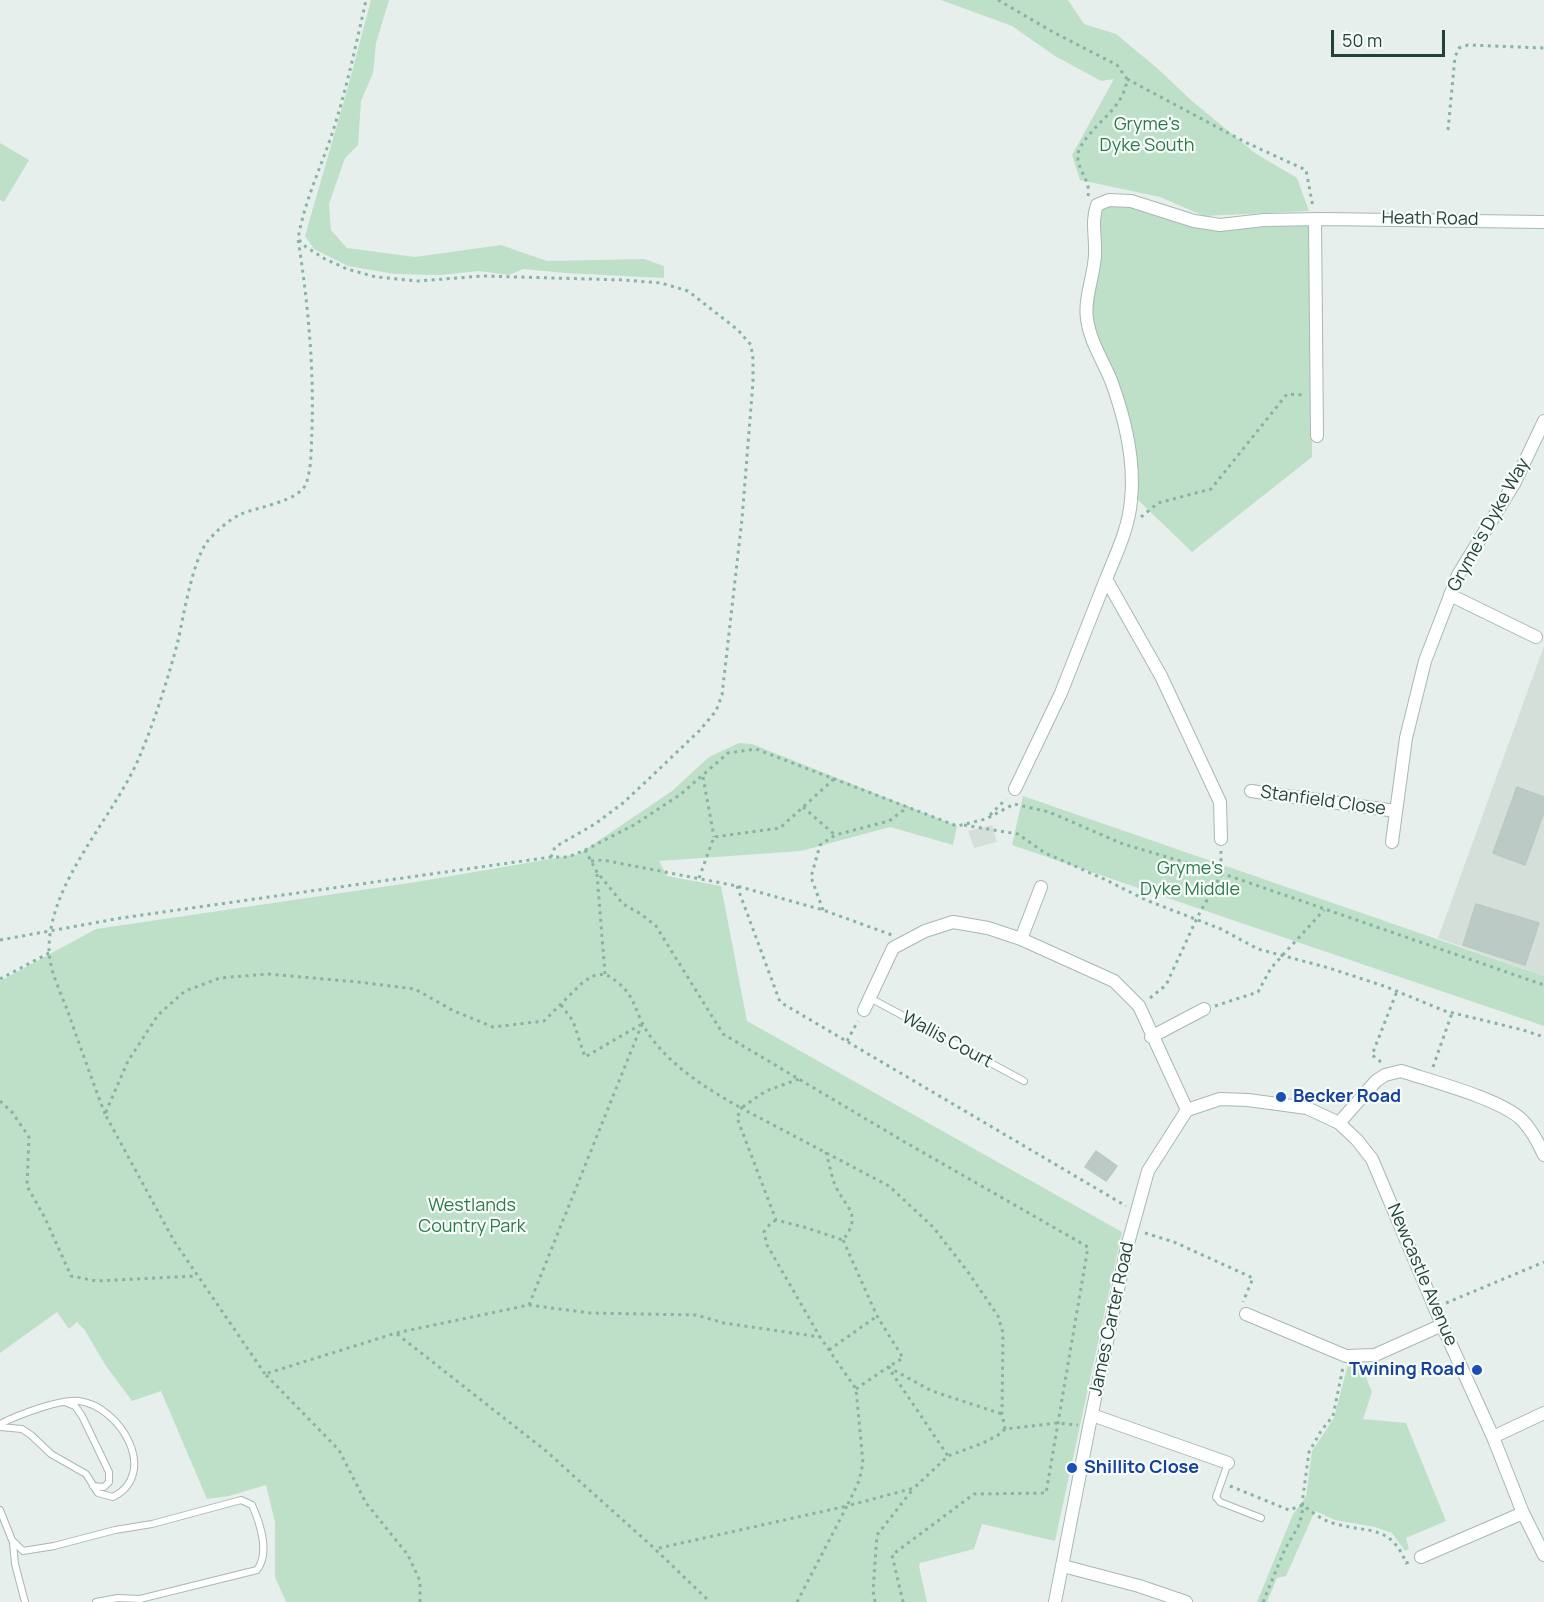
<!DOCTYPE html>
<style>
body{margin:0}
#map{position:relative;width:1544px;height:1602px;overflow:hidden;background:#e6efeb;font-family:Manrope,sans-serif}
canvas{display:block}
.scale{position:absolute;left:1331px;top:30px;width:114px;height:27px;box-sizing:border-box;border:3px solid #24423a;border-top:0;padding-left:8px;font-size:18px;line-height:21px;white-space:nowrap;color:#24423a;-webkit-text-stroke:4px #f7fbf9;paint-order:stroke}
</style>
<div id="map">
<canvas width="1544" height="1602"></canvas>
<div class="scale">50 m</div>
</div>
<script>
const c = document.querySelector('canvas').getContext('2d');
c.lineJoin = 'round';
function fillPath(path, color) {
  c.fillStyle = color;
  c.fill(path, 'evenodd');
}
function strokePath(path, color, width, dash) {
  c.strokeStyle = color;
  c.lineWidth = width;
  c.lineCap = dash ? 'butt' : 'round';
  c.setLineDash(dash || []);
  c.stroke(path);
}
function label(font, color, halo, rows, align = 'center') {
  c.font = font + ' Manrope,sans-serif';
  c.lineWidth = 4.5;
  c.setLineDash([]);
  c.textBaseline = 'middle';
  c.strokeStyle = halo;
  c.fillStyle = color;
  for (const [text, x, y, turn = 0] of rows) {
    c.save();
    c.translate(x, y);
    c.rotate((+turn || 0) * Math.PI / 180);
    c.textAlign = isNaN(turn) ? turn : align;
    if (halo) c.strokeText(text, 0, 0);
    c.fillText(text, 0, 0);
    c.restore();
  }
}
fillPath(new Path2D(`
 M1544,646V976L1438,938Z
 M992,825L997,842L974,848L968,831Z`), '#d4dfda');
fillPath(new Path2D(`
 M371,0H389L376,43L373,73L361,101L358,145L345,158L329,204L331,230L347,248L415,257L501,245L547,261L644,259L664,266V278L565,273L523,269L509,275L479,271L441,275L395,274L348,266L314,249L305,236L348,87Z
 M941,0H1068L1084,24L1116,34L1157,68L1192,101L1255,153L1297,178L1309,211L1204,216L1160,197L1080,180L1072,155L1114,79L1101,81L1055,56L1012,26Z
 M0,143L29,160L4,202L0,200Z
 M1109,200L1219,229L1311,225L1312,457L1192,552L1137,499L1136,468L1093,340L1088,298L1094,215Z
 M739,743L752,744L957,826L953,845L890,827L801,851L659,861L667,876L721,886L747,1021L1122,1232L1055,1541L982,1524L974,1549L920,1563L919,1566L927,1602H286L275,1577V1522L266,1485L229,1496L207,1499L161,1391L132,1401L106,1366L84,1329L77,1322L69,1329L57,1312L0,1353V981L96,929L416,882L579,854L672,791L709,757Z
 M1023,796L1544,976V1026L1012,845Z
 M1348,1364L1362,1367L1372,1392L1363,1419L1406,1423L1446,1521L1406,1538L1409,1549L1405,1551L1392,1533L1375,1527L1335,1520L1315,1511L1286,1576L1277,1578L1267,1602H1257L1293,1514L1306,1497L1312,1451L1334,1418Z`), '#bfe0c8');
const building = new Path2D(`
 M1517,787L1544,797V812L1525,865L1493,853Z
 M1476,904L1539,923L1525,965L1463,945Z
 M1096,1151L1117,1166L1106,1181L1085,1167Z`);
fillPath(building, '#bbcac4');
strokePath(building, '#b8c9c2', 1.5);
const lane = new Path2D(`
 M870,998L1024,1081
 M67,1403L75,1406L82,1416L109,1472V1482L104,1487L93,1486
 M0,1424C18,1415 59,1399 79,1401C120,1406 160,1473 113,1497L98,1493L86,1474L51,1454L31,1435L22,1429L0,1427
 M1228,1463L1216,1497L1220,1502L1261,1518
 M0,1510L12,1540L23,1551L54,1546L115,1530L152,1524L241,1500L252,1505C260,1523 270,1553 257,1570L140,1599L118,1598L96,1602
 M13,1543L15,1564L25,1602`);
const street = new Path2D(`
 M1315,219L1317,436
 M1450,595L1536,637
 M1015,789L1061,693L1106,579
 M1251,791L1396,811
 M1221,839L1220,802L1161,676L1106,579C1116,554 1129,528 1131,500C1135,462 1125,419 1112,383C1104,362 1090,342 1087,319C1084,298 1094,276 1095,255C1096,238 1091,221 1097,205L1109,200L1131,201L1194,221L1220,225L1264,220L1322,219L1544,222
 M1392,842L1406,738L1425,661L1458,575L1515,482L1544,421
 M1021,939L1041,887
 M864,1010L893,948L925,931L953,922L988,928L1021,939L1114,981L1139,1006L1187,1110
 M1151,1037L1204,1009
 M1339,1123L1376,1081L1385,1075L1401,1071C1431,1081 1501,1099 1522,1120C1532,1130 1538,1142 1544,1155
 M1246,1314L1346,1356L1375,1355L1442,1325
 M1092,1415L1228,1463
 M1493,1437L1544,1413
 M1421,1557L1523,1513
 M1063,1566L1139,1586L1186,1602
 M1055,1602L1089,1427L1127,1247L1148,1171L1187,1110L1220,1099L1248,1100L1307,1108L1339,1123L1357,1140L1372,1159L1442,1325L1493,1437L1523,1513L1544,1555`);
strokePath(lane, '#a8b8b2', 8);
strokePath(street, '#a8b8b2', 14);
strokePath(new Path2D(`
 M998,0L1053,32L1117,65L1127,79C1124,109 1093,123 1080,148C1071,165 1092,179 1088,196
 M1127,79L1245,142L1306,170L1313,207
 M1448,130L1455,57L1459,48L1468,45L1544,48
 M299,240L306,247L325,259L347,269L376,277L418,281L483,276L624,280L661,283L688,291L738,330L751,345L753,359V382L742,519L722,695L716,711L699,731L653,775L623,803L595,824L555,847L551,857
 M1141,517L1158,503L1211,489L1287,394L1304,395
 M703,777L714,837
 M803,807L835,835
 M990,815L1006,799
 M964,825L1018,834L1045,853L1104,879L1146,900L1221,929L1258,949L1329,968L1384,986L1445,1011L1523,1030L1544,1037
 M585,850L597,872L623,904L641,914L656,926L723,1034L903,1141L1088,1247L1046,1493L974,1494L892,1555L903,1602
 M591,861L603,860L737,886L823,910L892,935
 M597,874L605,974
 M699,878L714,837L780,828L835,778
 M737,886L780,1002L1126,1206
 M823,910L811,877L820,845L835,835L889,821L908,807
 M0,940L121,918L551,857H568L585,850L634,825L681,794L728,753L756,749L957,826L986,819L1014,804L1049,812L1123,844L1221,873L1544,985
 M0,979L49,953
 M1150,998L1166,985L1198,916L1221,875V851
 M561,1005L573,1021L585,1057L640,1025
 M1215,1006L1258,992L1271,968L1324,910
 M847,1041L858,1021
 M1381,1062L1372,1055L1397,991
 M1433,1067L1452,1013
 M0,1101L12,1112L29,1137L27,1186L45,1218L71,1276L96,1281L197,1276
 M105,1114C92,1080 80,1046 68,1012C61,993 50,972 49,951C48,881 116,816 141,753C155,720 169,675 178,641C184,614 192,563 207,542C215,532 230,519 241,514C258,507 299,501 306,484C312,467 311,447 312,430C314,366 308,303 298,239C304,203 320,169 332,134C346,91 356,45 366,0
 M826,1152C829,1163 831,1175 835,1185C846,1209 863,1214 843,1240L804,1227L776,1220L737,1118L741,1108L889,1186L933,1227L968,1272L998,1316L1003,1333L1002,1414L1005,1429
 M776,1220L770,1224L764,1232L767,1245L820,1337
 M1145,1233L1174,1242L1253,1278L1243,1302
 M843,1240L877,1316L903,1358L888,1367L932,1391L1002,1414
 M1446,1303L1544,1262
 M529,1305L642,1024
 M397,1334L546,1451L655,1549L710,1602
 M829,1350L877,1316
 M265,1374L174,1241L105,1114L128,1061L158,1015L185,991L220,978L268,974L358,982L415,989L452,1010L493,1027L544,1021L581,984L592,976L605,974C640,993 631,1012 653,1040C675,1069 709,1090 741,1108L766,1091L799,1079
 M856,1389L888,1367L948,1456
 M1230,1486L1289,1510L1303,1505C1313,1513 1323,1521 1336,1524C1370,1533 1391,1525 1406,1563L1409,1562
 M420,1602V1581L408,1555L366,1503L339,1450L265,1374L396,1333L529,1305L590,1313L696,1315L724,1323L820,1337L856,1389L863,1463L859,1481L847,1506L655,1549
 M797,1602L847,1506L914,1488L948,1456L983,1443L1000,1434L1005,1429L1057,1423L1078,1425
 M875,1602L873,1591L877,1535L913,1489
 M1263,1602L1285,1549L1298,1527L1302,1515L1303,1496L1309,1452L1321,1431L1333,1416L1343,1367`), '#86b3a5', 3, [3, 4.5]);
strokePath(lane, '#fff', 6);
strokePath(street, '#fff', 12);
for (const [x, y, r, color] of [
 [1281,1097,6,"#1a4fb4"],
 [1477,1370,6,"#1a4fb4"],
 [1072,1468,6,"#1a4fb4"]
]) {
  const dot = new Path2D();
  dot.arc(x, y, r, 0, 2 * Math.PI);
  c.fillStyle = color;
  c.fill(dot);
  strokePath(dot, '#f7fbf9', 2);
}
label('18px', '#2d7a4b', '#f7fbf9', [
 ["Gryme's",1147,125],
 ["Dyke South",1147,146],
 ["Gryme's",1190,869],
 ["Dyke Middle",1190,890],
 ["Westlands",472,1206],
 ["Country Park",472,1227]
]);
label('18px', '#24423a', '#f7fbf9', [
 ["Heath Road",1430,219,1],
 ["Gryme's Dyke Way",1489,525,-61],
 ["Stanfield Close",1323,801,8],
 ["Wallis Court",947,1040,28],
 ["Newcastle Avenue",1422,1275,67],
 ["James Carter Road",1112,1319,-78]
]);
label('bold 18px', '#164399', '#f7fbf9', [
 ["Becker Road",1293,1097],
 ["Twining Road",1465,1370,"right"],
 ["Shillito Close",1084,1468]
], 'left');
</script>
